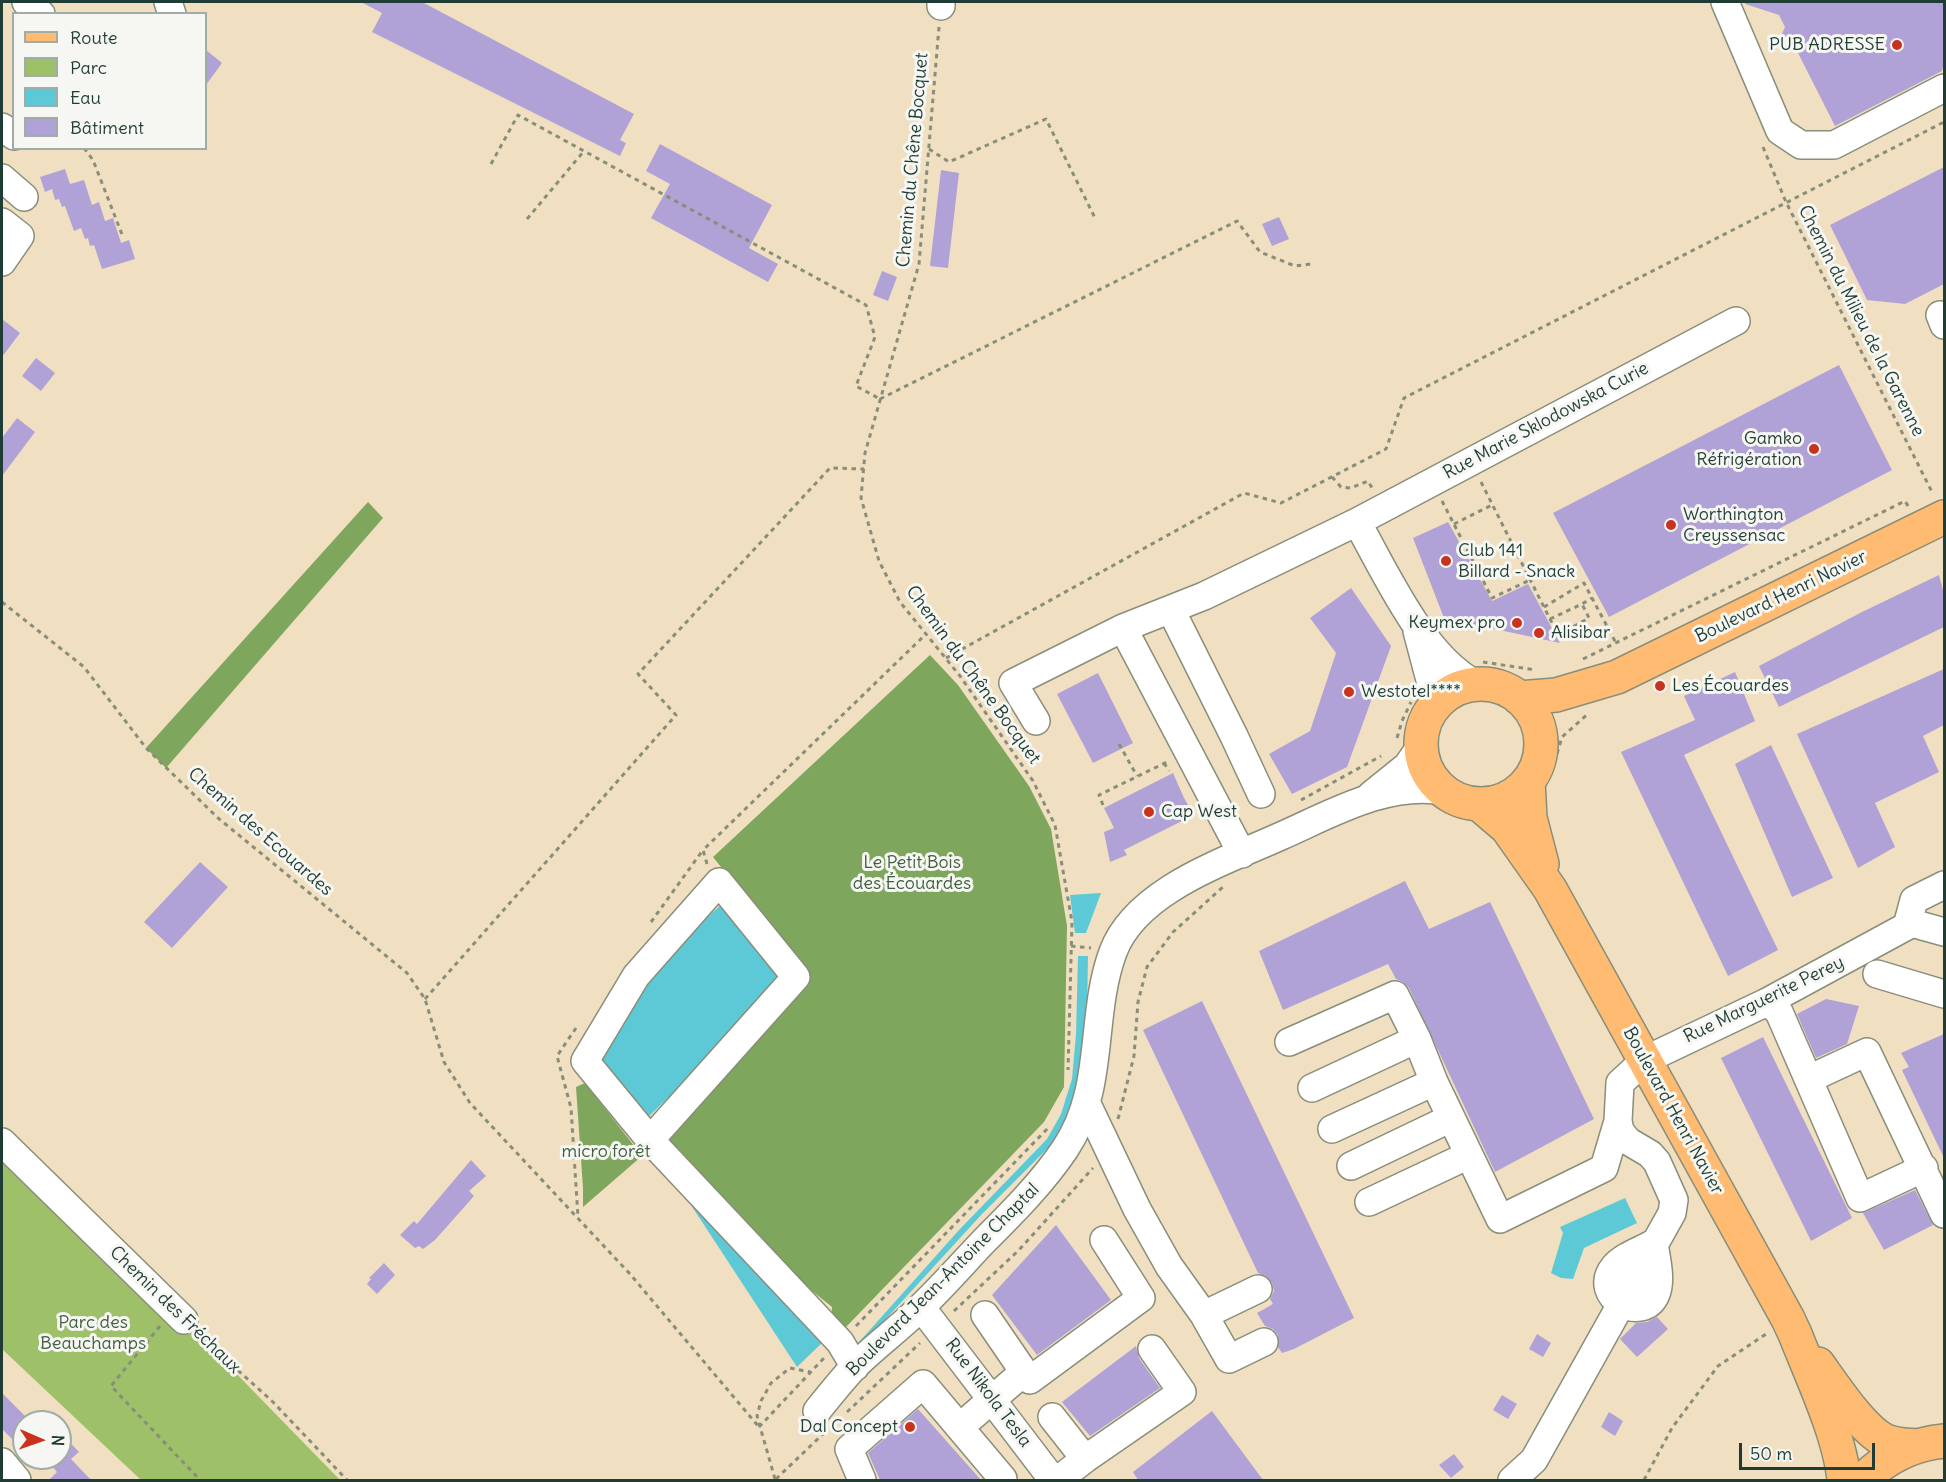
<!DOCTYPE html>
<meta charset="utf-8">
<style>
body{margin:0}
#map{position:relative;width:1946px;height:1482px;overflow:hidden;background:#f1dfc1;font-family:Delius,sans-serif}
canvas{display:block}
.frame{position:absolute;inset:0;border:3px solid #1f3d34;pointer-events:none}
.legend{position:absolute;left:12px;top:12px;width:195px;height:138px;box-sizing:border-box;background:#f6f6f2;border:2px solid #a0aca6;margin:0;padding:8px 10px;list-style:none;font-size:18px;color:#1f3d34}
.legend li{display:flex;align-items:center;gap:12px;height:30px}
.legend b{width:30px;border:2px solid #a0aca6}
.north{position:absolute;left:12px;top:1410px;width:60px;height:60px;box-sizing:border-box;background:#f6f6f2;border:2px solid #a0aca6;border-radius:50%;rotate:92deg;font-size:16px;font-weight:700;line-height:24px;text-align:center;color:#1f3d34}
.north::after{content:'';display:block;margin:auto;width:21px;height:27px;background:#c8321e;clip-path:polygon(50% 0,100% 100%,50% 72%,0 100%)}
.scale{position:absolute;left:1739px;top:1443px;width:136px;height:27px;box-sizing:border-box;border:3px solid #1f3d34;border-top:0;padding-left:8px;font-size:18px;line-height:21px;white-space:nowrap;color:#1f3d34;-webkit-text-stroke:4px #f6f6f2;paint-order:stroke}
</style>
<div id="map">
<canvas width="1946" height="1482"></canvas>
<div class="frame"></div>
<ul class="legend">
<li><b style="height:8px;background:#ffbb71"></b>Route</li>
<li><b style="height:16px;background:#9ec069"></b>Parc</li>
<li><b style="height:16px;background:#5ec9d6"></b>Eau</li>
<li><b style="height:16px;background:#b0a2d6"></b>Bâtiment</li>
</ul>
<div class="north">N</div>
<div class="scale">50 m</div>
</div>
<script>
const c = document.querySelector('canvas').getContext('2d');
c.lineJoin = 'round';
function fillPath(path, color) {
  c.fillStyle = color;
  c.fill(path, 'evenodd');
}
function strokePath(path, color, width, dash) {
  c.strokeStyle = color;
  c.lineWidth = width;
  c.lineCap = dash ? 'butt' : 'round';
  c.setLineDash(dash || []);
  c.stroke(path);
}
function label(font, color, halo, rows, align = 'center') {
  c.font = font + ' Delius,sans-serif';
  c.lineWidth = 6;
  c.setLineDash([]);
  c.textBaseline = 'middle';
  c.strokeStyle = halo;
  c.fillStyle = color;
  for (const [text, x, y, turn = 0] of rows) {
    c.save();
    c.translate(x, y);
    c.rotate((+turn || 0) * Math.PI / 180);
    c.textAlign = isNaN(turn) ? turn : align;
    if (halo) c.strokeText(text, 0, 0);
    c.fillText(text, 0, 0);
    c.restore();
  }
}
fillPath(new Path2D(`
 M2,1142L184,1320L340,1480H141L2,1349Z`), '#9ec069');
fillPath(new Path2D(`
 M368,502L383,518L166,768L146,748Z
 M930,655L958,685L1029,786L1051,829L1067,926L1064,1087L1044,1122L846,1327L831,1331L832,1307L763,1251L666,1144L809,977L713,857Z
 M585,1083L642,1156L583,1207V1188L576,1087Z`), '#7ea65d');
fillPath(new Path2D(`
 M1101,893L1086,933H1075L1070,895Z
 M723,903L778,973L764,1005L645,1120L596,1062L646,972Z
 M1078,956H1088L1087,1018L1076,1101L1059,1137L982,1214L863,1344L860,1341L959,1230L1047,1139L1061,1114L1072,1079L1076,1034Z
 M697,1196L823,1342L797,1367L689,1202Z
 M1625,1198L1637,1223L1584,1248L1573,1279L1561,1278L1551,1273L1563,1233L1560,1227Z`), '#5ec9d6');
fillPath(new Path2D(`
 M361,2H422L634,114L620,140L626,143L620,156L372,32L382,13Z
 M1745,2H1944V62L1942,71L1835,126L1797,51L1788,48L1791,39L1781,36L1785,27L1779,15L1745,4Z
 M206,50L222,63L206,85Z
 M660,144L772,205L749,248L778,264L768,282L651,218L670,184L646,171Z
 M1944,167V284L1905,304L1867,300L1830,225Z
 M65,169L70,184L84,180L92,205L99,202L105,221L113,218L121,243L129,240L135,259L102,269L94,245L90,246L88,238L85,239L81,228L74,231L65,206L62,207L59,199L55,200L52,189L45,192L40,177Z
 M941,170L959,173L948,268L930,266Z
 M1279,217L1289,239L1272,246L1262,224Z
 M882,271L897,277L888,301L873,295Z
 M2,319L20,333L2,357Z
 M36,358L55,373L41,391L22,376Z
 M1839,365L1892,470L1609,617L1553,513Z
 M17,418L35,432L2,476V438Z
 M1448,522L1492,601L1528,584L1560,643L1444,618L1413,538Z
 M1939,575L1944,594V627L1779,707L1759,666L1862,612Z
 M1351,588L1391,646L1347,767L1292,794L1269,754L1310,731L1336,653L1310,618Z
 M1944,669V725L1923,736L1939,772L1875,803L1895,847L1858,868L1797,734Z
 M1735,672L1755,721L1684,755L1778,950L1728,976L1621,752L1695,720L1684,696Z
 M1098,673L1133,743L1093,763L1057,694Z
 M1771,745L1833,878L1792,897L1735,764Z
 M1173,773L1184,798L1194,815L1124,850L1127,855L1110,862L1104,832L1114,828L1104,808Z
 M200,862L228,887L172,948L144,922Z
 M1405,881L1429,929L1490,902L1594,1119L1495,1172L1409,988L1403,982L1396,979L1388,964L1283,1010L1259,951Z
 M1826,999L1859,1006L1847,1044L1816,1058L1797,1014Z
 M1202,1001L1354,1318L1294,1349L1282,1353L1278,1347V1335L1273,1329L1265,1326L1257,1313L1273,1304L1270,1299L1274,1291L1272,1283L1266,1276L1258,1273L1143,1030Z
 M1944,1034V1158L1902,1070L1909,1067L1901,1053Z
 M1763,1037L1852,1218L1811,1241L1721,1058Z
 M471,1160L486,1176L469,1191L474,1196L435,1240L423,1249L419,1246L415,1248L400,1235L414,1221L417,1224Z
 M1915,1190L1933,1225L1884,1250L1863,1213Z
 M1056,1225L1111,1300L1037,1355L992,1295Z
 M384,1263L395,1275L377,1294L367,1284L371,1279L369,1278Z
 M1657,1317L1668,1329L1637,1357L1620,1339L1636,1323L1647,1322Z
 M1537,1334L1551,1343L1543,1357L1529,1349Z
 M1136,1346L1139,1358L1160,1388L1090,1436L1062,1402Z
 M2,1393L24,1415V1451L2,1429Z
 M1502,1395L1517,1404L1508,1419L1493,1410Z
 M918,1409L981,1480H880L868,1453Z
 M1212,1411L1263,1480H1138L1133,1472Z
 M1609,1412L1623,1421L1615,1436L1601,1427Z
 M60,1432L79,1452L71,1459L91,1480H49L57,1472L51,1465L60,1458Z
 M1454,1454L1464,1467L1451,1478L1439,1465Z`), '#b0a2d6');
const minor = new Path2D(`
 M26,2L41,14
 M168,2L172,14
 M1725,2L1780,131L1801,145H1834L1944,88
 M941,6V2
 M2,127L14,136
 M2,178L24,197
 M2,222L20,236L2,262
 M1940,315L1944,325
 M1357,522C1386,573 1423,657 1476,684
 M1171,610L1234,736L1261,794
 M1123,628L1204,596L1357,522L1736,321
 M1417,631L1430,680L1434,707
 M1036,721L1013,683L1123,628L1242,854
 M1371,795L1407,766L1421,746
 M1908,922L1944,932
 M1877,974L1944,994
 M1767,1002L1779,1012L1860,1198L1924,1168
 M1289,1042L1395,995L1417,1039L1434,1082L1500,1219L1604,1168L1618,1121
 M1809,1079L1867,1052L1944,1214
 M1312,1088L1417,1039
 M1087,1104L1137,1209L1169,1266L1204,1315L1229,1359L1264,1342
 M1332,1129L1434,1082
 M650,1140L796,977L719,882L636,976L585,1061L650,1140L840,1342L855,1367
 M2,1142L184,1320
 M1351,1166L1451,1118
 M1369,1202L1469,1155
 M1654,1243C1656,1258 1662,1280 1656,1294C1643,1325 1590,1297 1614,1267C1623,1256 1642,1250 1654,1243Z
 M921,1307L1053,1480
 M985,1315L1024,1372
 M1204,1315L1258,1289
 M817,1411C829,1396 841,1381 854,1367C875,1346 900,1328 921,1307C943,1286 963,1263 984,1241C1013,1212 1042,1183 1065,1149C1106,1088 1089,1017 1113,952C1136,890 1226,861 1281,836C1331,814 1387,781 1444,791
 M1052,1417L1085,1459L1058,1480
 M961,1426L1024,1372L1030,1380L1141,1298L1104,1240
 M1085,1459L1182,1392L1152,1349
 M2,1462L17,1480
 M862,1480L849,1449L923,1384L1003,1479L1001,1480
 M1512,1480L1534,1460L1672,1213L1674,1200L1657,1162L1650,1154L1628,1141L1620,1131L1618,1121L1620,1083L1645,1060L1767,1002L1907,926L1914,900L1944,885`);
const major = new Path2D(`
 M1421 744a60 60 0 1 1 120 0a60 60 0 1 1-120 0Z
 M1519,698L1556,695L1617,677L1944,517
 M1528,781L1530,818L1542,864
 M1479,804L1507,828L1550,889L1788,1319L1795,1334C1812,1377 1840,1436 1844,1480
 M1818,1364C1833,1385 1862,1429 1884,1440C1894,1445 1905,1445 1916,1446
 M1863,1480C1886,1457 1912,1444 1944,1441`);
strokePath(minor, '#888e7a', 30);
strokePath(major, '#888e7a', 36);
strokePath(new Path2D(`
 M939,27L919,264L865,453L861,498L879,561L900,602L960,676L1033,781L1055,825L1072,922L1068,1070
 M1763,147L1786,202L1933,494
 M84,148L93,160L123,237
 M929,149L949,162L1046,119L1096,220
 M491,164L518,115L866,305L875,337L856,386L880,399
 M527,219L584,151
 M880,399L1237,221L1260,252L1295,266L1311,264
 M1332,477L1341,487L1351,488L1368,481L1372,488
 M1481,482L1558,635L1589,618L1582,604
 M1442,501L1492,598L1530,580
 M1454,524L1492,505
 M2,602L84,667L146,748L218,818L407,973L425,999L444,1062L470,1103L630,1274L759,1427
 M1544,607L1584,583L1616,643
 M1550,619L1582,604L1592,598
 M946,658L1244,493L1281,503L1386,449L1404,398L1944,122
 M1583,659L1905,501L1908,506
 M1483,662L1536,670
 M1397,738L1402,721L1411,702
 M1119,744L1137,776
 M1164,763L1169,771
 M1552,771L1562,737L1589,713
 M1301,800L1381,756
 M1103,805L1099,795L1169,761
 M707,864L703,850L926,634
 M651,922L703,850
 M1071,946L1091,948
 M425,999L676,715L638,674L830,468L864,469
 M576,1028L557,1056L571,1108L578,1217
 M1118,1119L1134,1056L1138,1002L1147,967L1173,932L1223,887
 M954,1311L1019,1250L1093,1168
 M160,1326L111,1386L199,1479
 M856,1326L1050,1126
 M198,1334L273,1402L347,1480
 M847,1412L920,1343
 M759,1427L824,1358
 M775,1479L757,1416L761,1401L771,1383L790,1368L810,1372
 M776,1479L824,1433
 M1644,1480L1672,1428L1718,1366L1766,1334`), '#888e7a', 3, [4.5, 4.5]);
strokePath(minor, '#fff', 27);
strokePath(major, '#ffbb71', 33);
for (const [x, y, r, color] of [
 [1897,45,6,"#c8321e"],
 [1814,449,6,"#c8321e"],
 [1671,525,6,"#c8321e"],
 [1446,561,6,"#c8321e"],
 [1517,623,6,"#c8321e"],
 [1539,633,6,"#c8321e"],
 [1660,686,6,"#c8321e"],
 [1349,692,6,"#c8321e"],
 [1149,812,6,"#c8321e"],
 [910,1427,6,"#c8321e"]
]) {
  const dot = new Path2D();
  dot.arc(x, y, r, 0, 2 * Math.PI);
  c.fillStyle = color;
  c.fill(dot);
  strokePath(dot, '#f6f6f2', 2);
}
label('18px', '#1f3d34', '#f6f6f2', [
 ["PUB ADRESSE",1885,45,"right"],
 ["Gamko",1802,439,"right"],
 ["Réfrigération",1802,460,"right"],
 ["Worthington",1683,515],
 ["Creyssensac",1683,536],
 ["Club 141",1458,551],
 ["Billard - Snack",1458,572],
 ["Keymex pro",1505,623,"right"],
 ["Alisibar",1551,633],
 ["Les Écouardes",1672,686],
 ["Westotel****",1361,692],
 ["Cap West",1161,812],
 ["Dal Concept",898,1427,"right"]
], 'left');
label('18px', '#1f3d34', '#f6f6f2', [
 ["Chemin du Chêne Bocquet",913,160,-85],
 ["Chemin du Milieu de la Garenne",1861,321,63],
 ["Rue Marie Sklodowska Curie",1546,421,-28],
 ["Boulevard Henri Navier",1781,597,-26],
 ["Chemin du Chêne Bocquet",973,675,54],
 ["Chemin des Ecouardes",260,832,41],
 ["Rue Marguerite Perey",1764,1000,-26],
 ["Boulevard Henri Navier",1673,1111,61],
 ["Boulevard Jean-Antoine Chaptal",943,1280,-45],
 ["Chemin des Fréchaux",175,1310,44],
 ["Rue Nikola Tesla",988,1393,53]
]);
label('18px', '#3f5e41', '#f6f6f2', [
 ["Le Petit Bois",912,863],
 ["des Écouardes",912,884],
 ["micro forêt",606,1152],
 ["Parc des",93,1323],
 ["Beauchamps",93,1344]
]);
</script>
